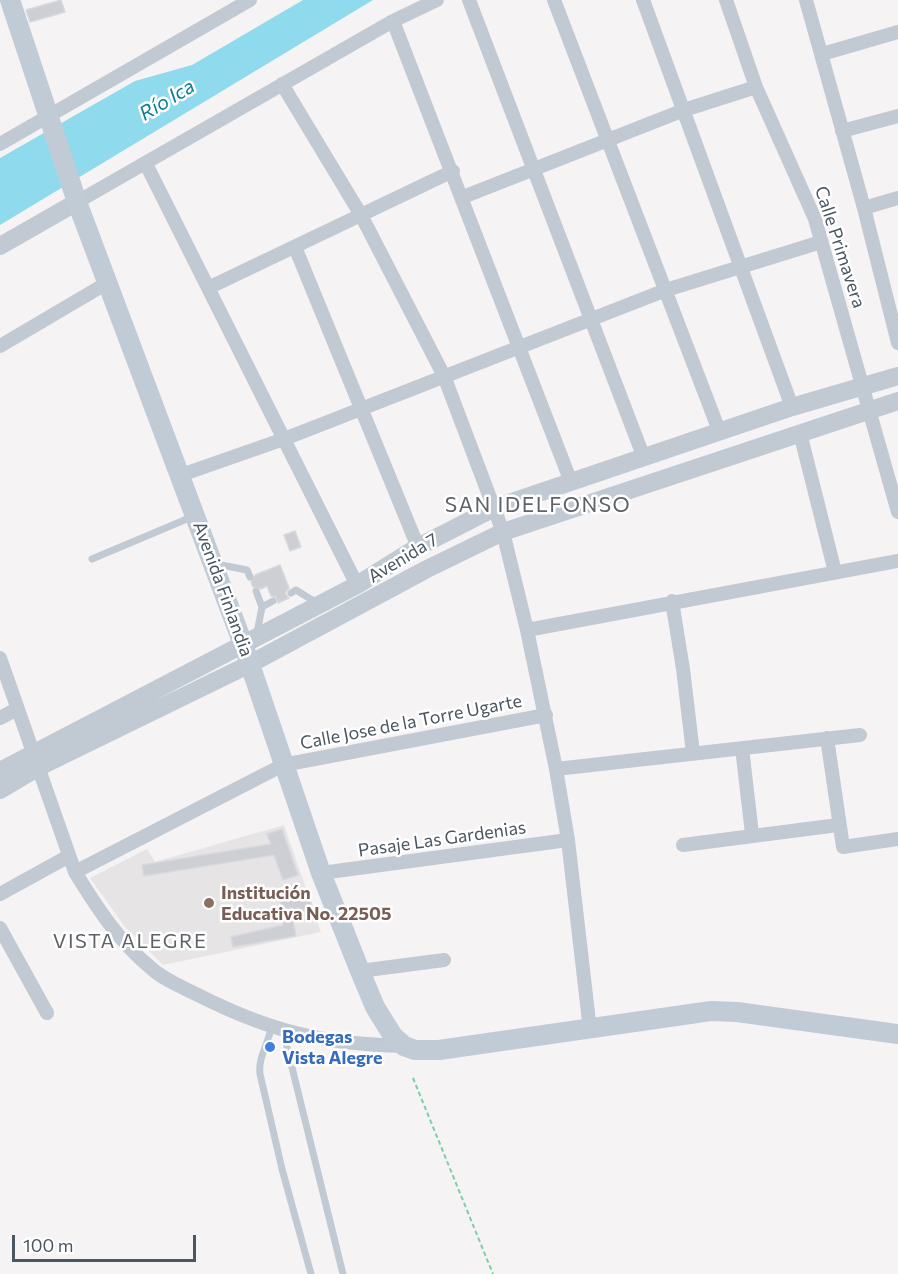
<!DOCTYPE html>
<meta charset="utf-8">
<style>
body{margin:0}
#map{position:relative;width:898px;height:1274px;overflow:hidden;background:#f5f3f3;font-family:Commissioner,sans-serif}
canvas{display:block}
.scale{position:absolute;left:12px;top:1235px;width:184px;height:27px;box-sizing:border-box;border:3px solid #4a5661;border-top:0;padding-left:8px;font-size:18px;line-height:21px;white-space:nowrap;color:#4a5661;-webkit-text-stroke:4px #fff;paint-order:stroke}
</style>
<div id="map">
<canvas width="898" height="1274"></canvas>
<div class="scale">100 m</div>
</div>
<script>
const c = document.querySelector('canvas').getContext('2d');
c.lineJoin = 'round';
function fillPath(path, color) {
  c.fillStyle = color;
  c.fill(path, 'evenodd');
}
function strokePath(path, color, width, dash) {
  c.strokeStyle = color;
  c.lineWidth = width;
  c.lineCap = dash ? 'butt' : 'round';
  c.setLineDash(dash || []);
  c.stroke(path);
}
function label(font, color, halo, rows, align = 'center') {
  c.font = font + ' Commissioner,sans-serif';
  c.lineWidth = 5;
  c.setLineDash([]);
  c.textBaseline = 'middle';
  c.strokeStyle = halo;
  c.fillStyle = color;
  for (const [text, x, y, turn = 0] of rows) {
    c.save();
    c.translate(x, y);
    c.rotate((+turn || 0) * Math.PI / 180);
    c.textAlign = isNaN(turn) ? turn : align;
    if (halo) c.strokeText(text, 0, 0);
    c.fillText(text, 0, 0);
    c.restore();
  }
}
fillPath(new Path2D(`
 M284,825L321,932L163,965L125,927L90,878L147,849L155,862Z`), '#e6e4e5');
fillPath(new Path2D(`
 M303,0H373L0,225V158L135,81L192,65Z`), '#90daee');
const building = new Path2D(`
 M61,0L65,12L30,22L26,10Z
 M295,531L301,547L290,551L284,535Z
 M280,565L289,588L285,593L289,598L278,603L276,597L271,596L267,586L261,589L253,587L251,582L255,575Z
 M282,829L298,875L283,880L274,855L144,876L142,865L271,844L267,834Z
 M308,894L313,909L292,916L296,936L233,947L231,937L283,925L280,897L290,895V900Z`);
fillPath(building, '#cdcfd5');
strokePath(building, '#d7d9de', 1.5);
strokePath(new Path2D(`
 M413,1078L493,1274`), '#7ad0a6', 2, [4.5, 3]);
strokePath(new Path2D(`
 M92,559L194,516
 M216,564L247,570L250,577
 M256,591L262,607
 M291,593L296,590L317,603
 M257,633L262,607L273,601
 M271,1028C268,1045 258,1057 260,1074L282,1169L311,1274
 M283,1031L343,1274`), '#c1cad2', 7);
strokePath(new Path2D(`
 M469,0L644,458
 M554,0L720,433
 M643,0L792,407
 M726,0L756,87L815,219L898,512
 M806,0L864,208L898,343
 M393,21L571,482
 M822,54L898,32
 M282,84L361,215L444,376L503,532L527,630L556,769L568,840L590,1030
 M842,131L898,116
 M0,144L250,0
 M146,164L357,585
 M463,197L684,110L756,87
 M77,202L393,21L437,0
 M864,208L898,198
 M295,247L418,547
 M210,287L453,171
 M0,346L107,283
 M800,433L835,572
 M181,475L284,439L666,290L821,242
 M672,601L683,669L693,753
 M527,630L898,561
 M0,658L75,872C96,906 119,942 151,968C164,980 182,987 198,995C271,1032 323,1044 404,1046
 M0,718L17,709
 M827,738L843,847L898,839
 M742,748L752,834
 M556,769L860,735
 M683,845L838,825
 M75,872L283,765L546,715
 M321,873L568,840
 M0,894L69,856
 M0,928L47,1013
 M360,971L444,960`), '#c1cad2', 14);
strokePath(new Path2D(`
 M0,246L77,202
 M0,771L357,585L418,547L494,508L792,407L898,376
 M0,790L37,768L250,664L427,569L503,532L898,401`), '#c1cad2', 18);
strokePath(new Path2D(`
 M10,0L77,202L243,644L321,873L360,971L375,1007L393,1036L404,1046L415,1050H439L711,1011L737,1012L898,1034`), '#c1cbd6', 20);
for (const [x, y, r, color] of [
 [209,903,6,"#8d6e63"],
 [270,1047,6,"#3f7fe0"]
]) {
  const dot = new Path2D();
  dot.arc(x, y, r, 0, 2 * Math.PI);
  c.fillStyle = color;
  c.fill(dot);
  strokePath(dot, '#fff', 2);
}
label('18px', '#4a5661', '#fff', [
 ["Calle Primavera",840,247,72],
 ["Avenida 7",403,558,-31],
 ["Avenida Finlandia",223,589,70],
 ["Calle Jose de la Torre Ugarte",411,722,-11],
 ["Pasaje Las Gardenias",442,839,-8]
]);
label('bold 18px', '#785e54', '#fff', [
 ["Institución",221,893],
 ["Educativa No. 22505",221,914]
], 'left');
label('bold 18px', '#366cbe', '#fff', [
 ["Bodegas",282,1037],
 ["Vista Alegre",282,1058]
], 'left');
label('italic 20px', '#0c7c9b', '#fff', [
 ["Río Ica",167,100,-31]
]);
c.letterSpacing = '1.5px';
label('20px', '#5f6368', '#fff', [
 ["VISTA ALEGRE",130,941]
]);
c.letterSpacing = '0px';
c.letterSpacing = '1.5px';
label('21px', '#5f6368', '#fff', [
 ["SAN IDELFONSO",538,505]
]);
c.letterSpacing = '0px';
</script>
